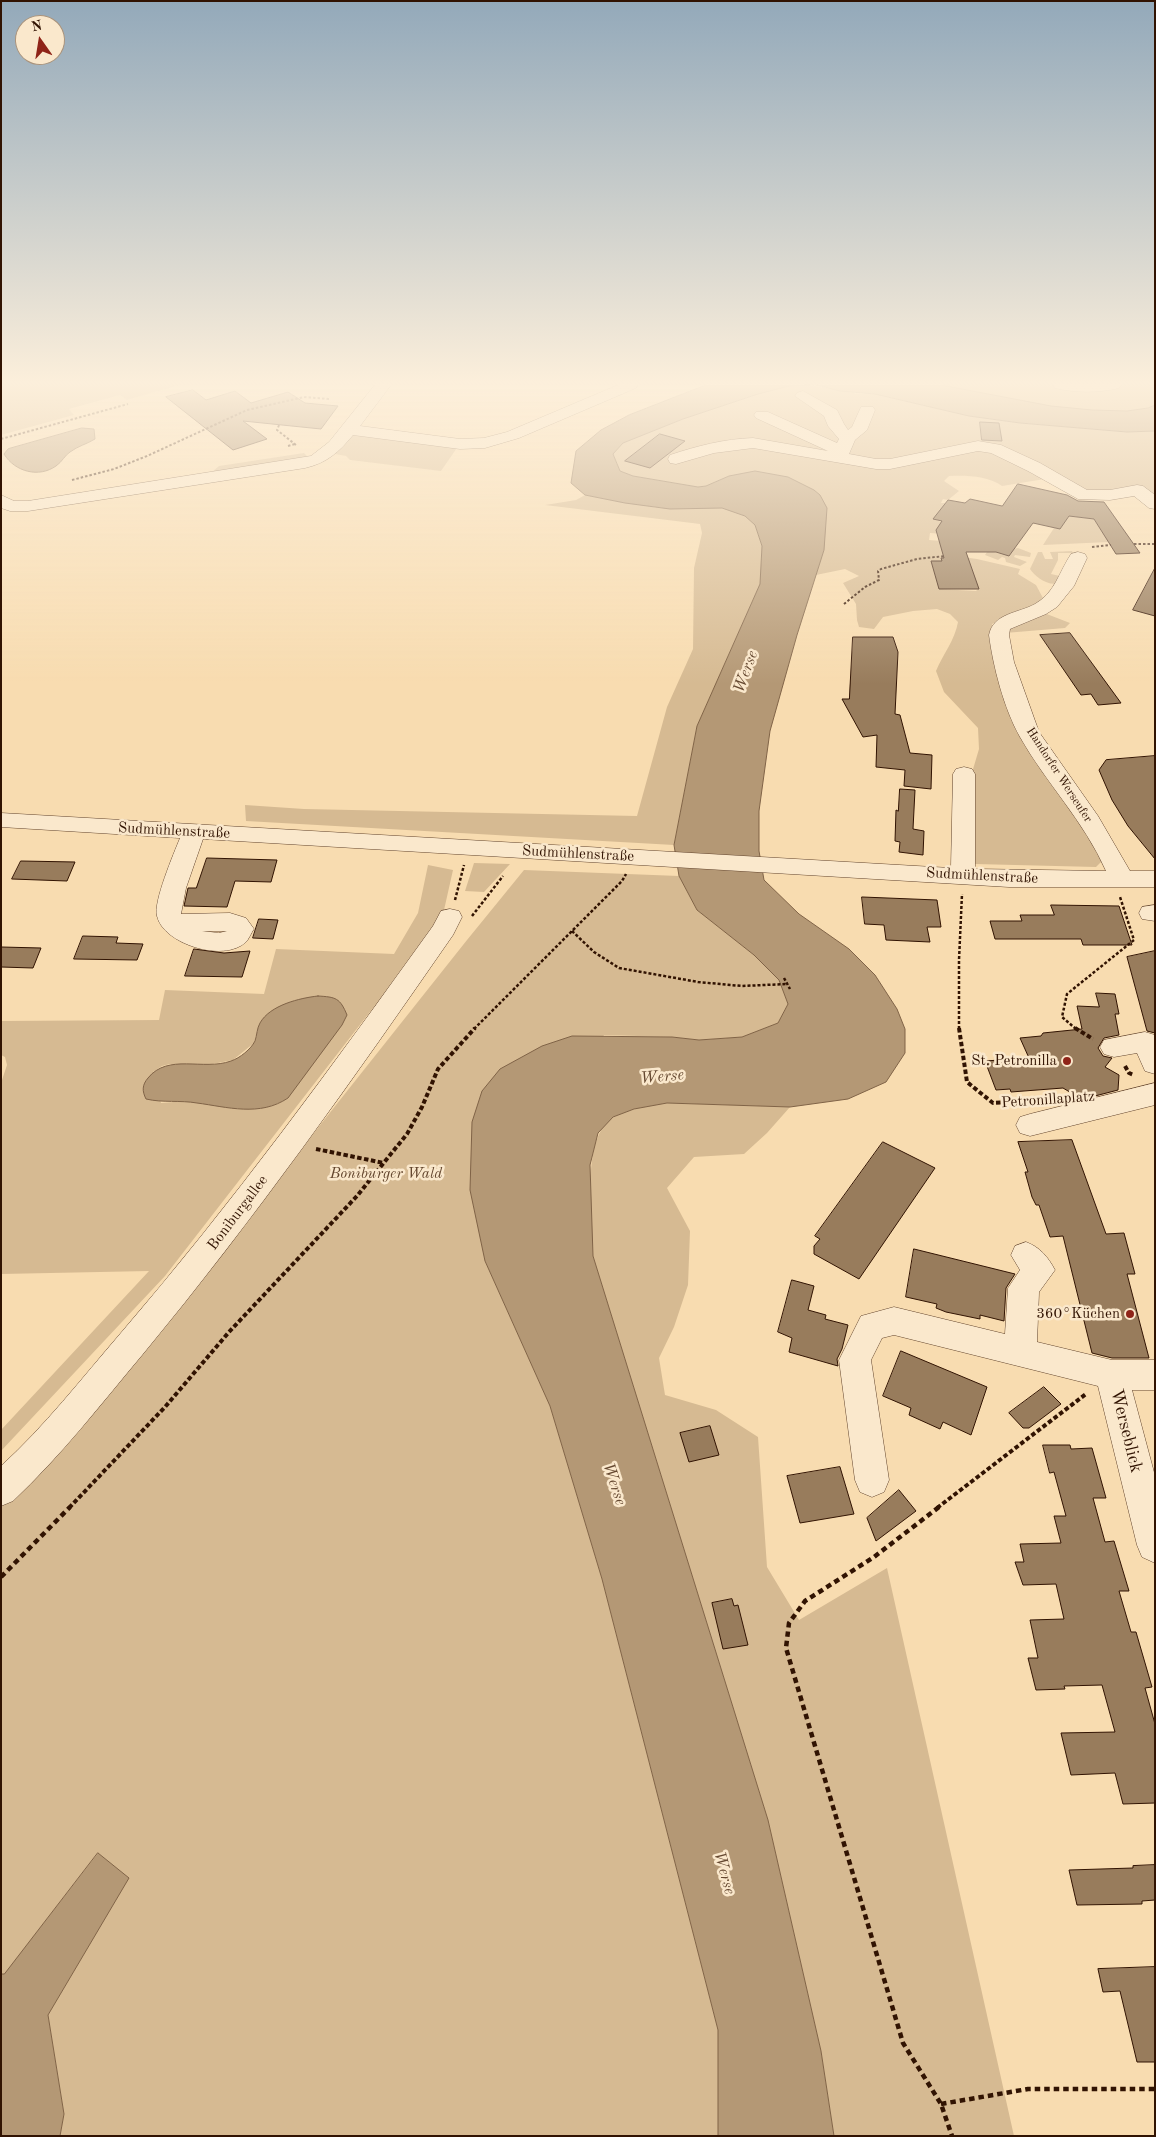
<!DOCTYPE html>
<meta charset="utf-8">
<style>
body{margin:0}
#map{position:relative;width:1156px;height:2137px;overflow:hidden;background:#f8dcb0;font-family:"Old Standard TT",serif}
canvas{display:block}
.frame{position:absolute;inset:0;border:2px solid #311302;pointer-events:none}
.north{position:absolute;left:15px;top:15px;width:50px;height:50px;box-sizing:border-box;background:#fae8cc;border:1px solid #aa937b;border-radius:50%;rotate:347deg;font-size:14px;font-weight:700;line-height:20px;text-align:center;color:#311302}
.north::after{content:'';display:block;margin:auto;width:18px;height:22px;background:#8f2418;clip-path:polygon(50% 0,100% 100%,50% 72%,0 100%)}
</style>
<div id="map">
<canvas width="1156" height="2137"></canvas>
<div class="frame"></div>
<div class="north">N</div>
</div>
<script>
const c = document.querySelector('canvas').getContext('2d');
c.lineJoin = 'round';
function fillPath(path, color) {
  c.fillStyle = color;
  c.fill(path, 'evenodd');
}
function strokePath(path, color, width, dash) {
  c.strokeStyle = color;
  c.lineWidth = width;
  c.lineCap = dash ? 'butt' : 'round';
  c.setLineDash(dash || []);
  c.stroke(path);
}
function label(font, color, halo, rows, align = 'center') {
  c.font = font + ' "Old Standard TT",serif';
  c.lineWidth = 5;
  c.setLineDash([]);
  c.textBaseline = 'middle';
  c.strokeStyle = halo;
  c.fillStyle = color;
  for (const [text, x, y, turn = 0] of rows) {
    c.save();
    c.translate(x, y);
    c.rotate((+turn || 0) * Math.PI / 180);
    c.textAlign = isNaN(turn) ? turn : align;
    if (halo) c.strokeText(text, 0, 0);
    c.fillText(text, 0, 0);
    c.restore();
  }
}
fillPath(new Path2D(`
 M1,385H179L127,400L120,395L69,409L74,415L1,435Z
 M810,385L858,394H875L969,416L1020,423L1127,432L1155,431V501L1137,490L1084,495L1051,478L1002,486C989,476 965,475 949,476L944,481L959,491L948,500L943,499L941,503H946L934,519L958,529L955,535L930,533L929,540L941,541L946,558H941L942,561H931L939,589L976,591L978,589L955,556L977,559L1020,569L1018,574L1036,585L1043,598L1034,606L992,624L996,651L1104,859L1096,867L975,864L971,776L979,749L978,728L944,692L936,671C943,654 955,640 958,622L950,614L937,609L913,611L883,617L874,629L859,627L857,620L856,604L843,583L859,576L845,569L816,575L824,550L820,495L814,490L788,477L729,476L706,486L698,487L633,476L620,471L613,454L623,443L683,419L758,394L789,386Z
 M941,385H1155V405C1113,425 988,395 941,385Z
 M354,434L459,445L441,471L350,460L346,456L335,454Z
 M304,453L309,458L213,477V471L219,466Z
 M585,495L659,508H722L733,511L745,516L755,525L762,546L760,584L697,726L674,845L246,821L245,805L304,809L637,816L667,707L693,649L694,568L702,533L700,524L545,505L576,500Z
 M1069,516L1094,519L1109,542L1043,545L1054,528L1060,529Z
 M1018,548L1031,553L1030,557L1015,555L1014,557L1027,562L1020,566L1006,562L1005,558L1002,557L998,560L985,555L987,552Z
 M1072,551L1073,553H1058V560L1051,574L1064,577C1062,579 1061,582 1058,583C1049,587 1034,576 1030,569L1038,552H1042L1045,559H1053L1050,552Z
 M1039,611L1070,623L1065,628L1005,633L1010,627Z
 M474,863L510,864L484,892L465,891Z
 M428,865L453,870L442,919L165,1276L1,1451V1430L149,1271L1,1274V1083L7,1065L5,1057L1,1055V1021L159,1020L165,990L264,994L276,949L394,954L418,913ZM277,1008L288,1098C260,1117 227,1106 196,1102C185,1101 173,1102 161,1103L153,1072L162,1066L170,1064L202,1066L233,1060L254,1043L260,1023Z
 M524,870L679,876L697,910L754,955L779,980L788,1004L778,1023L742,1037L699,1040L672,1037L604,1035L485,1261L550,1406L602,1579L718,2030V2136H60L64,2114L48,2015L128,1878L98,1853L4,1974H1V1501L178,1304L467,940Z
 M667,1103L790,1107L767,1133L744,1154L694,1157L667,1188L690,1231L688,1285L674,1327L659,1358L665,1395L716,1410L758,1437L767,1567L799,1620L887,1568L1014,2136H834L821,2051L768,1820L593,1256C592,1222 580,1135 614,1117C631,1108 649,1106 667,1103Z`), '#d6ba92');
const water = new Path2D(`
 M706,385H810L789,386L758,394L683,419L623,443L613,454L620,471L633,476L698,487L706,486L729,476L755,471L788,477L814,490L820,495L827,508L824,550L797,635L770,731L759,811V851L764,880L799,914L849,949L875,975L897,1009L905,1029V1053L886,1082L848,1099L790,1107L667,1103L634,1109L613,1117L598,1133L590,1165L593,1256L768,1820L821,2051L834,2136H718V2030L602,1579L550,1406L485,1261L470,1190L472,1122L482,1091L500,1069L542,1046L572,1036L672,1037L699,1040L742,1037L778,1023L788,1004L779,980L754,955L697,910L679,876L674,845L697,726L760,584L762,546L755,525L745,516L722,508L670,509L625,503L585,495L571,483L576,451L601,430L629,415Z
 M817,385H941L1051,406L1092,410L1127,411L1148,408L1155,405V431L1127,432L1020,423L969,416L875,394L840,391Z
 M82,428L94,429L95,439C87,444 78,446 70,452C65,455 62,462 56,466C39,478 15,472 4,454L8,449Z
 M318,996C336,997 340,998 347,1015L342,1025L288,1098C260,1117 227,1107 197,1103C180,1100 163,1103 146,1099C142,1091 142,1085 148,1078C168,1053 203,1071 231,1061C240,1058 251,1049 255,1041C257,1035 257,1028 260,1023C270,1005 300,998 318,996Z
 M98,1853L129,1878L48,2015L64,2114L60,2136H1V1974H4Z`);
fillPath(water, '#b49875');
strokePath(water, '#806347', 1);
const building = new Path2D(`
 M193,390L206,400L235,391L251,403L288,392L305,403L338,406L321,429L243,421L267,439L233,450L166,397Z
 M980,422L999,423L1002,441L982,440Z
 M660,434L685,441L650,468L625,461Z
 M1018,484L1067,495L1078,501L1104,502L1140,553L1116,554L1094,519L1069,516L1060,529L1033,523L1009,556L996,552H966L979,589H939L931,561H942L941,558H944L936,530L942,521L933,519L948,500L965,503L970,499L1002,506Z
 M1155,568V616L1133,610Z
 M1070,633L1121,703L1098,705L1091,694L1081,695L1040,635Z
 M853,637H893L898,652L895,714L900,715L910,753L932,755L931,789L904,786L905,770L876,767L877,735L863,737L842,699H849Z
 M1155,756V859L1128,826L1112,800L1099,770L1106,760Z
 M900,789L915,790L913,829L924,831L923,855L899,852L900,842L895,841L896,810L898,811Z
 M207,858L277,860L271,882L235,881L227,907L184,906L188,888H196Z
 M21,861L75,862L67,881L12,879Z
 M862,897L937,900L941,927H927L930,942L886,940L884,925L865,924Z
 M1051,905L1119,906L1132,945H1083L1081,939H995L990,921H1022L1020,915H1054Z
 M259,919L278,920L273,939L253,938Z
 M83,936L118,937L116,943L143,944L137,960L74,959Z
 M1,947L41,948L33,968L1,967Z
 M194,949L224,953L250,951L242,977L185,976Z
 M1155,951V1033L1147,1031L1127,957Z
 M1096,993L1115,994L1119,1014H1115L1119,1035L1104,1038L1098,1048L1103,1056L1112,1058L1105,1067L1119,1075L1118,1090L1095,1096L1073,1094L1063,1088L1011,1092L1010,1089L996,1090L985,1061L1029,1058L1020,1038L1041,1036L1043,1033L1082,1029L1077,1006L1099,1007Z
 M1072,1140L1106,1234L1124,1233L1135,1274H1127L1149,1358H1112L1092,1353L1063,1236L1050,1237L1039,1205H1036L1032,1197L1025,1172H1028L1018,1142Z
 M883,1142L935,1168L859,1279L814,1254V1246L820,1239L815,1236Z
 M914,1249L1015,1274L1006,1288L1004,1321L980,1315V1319L946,1312L936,1308L937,1304L906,1297Z
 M792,1280L814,1286L808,1310L826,1315L825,1319L848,1325L842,1349L837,1359L838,1366L789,1352L792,1338L778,1332Z
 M901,1351L987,1387L971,1435L943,1422L940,1429L909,1415L911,1408L883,1396Z
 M1044,1387L1061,1404L1029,1428H1023L1009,1413Z
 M710,1426L719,1455L689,1462L680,1433Z
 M1043,1445H1070L1071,1449L1092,1448L1106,1498H1093L1105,1542L1114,1541L1129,1591H1119L1131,1632H1136L1152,1687L1145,1688L1155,1724V1803L1123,1804L1115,1773L1071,1775L1061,1733L1115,1732L1102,1685L1064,1686L1065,1689L1036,1690L1028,1658H1038L1030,1620L1064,1619L1056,1584L1023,1585L1015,1562H1024L1020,1544L1061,1543L1054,1516H1066L1054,1472L1050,1473Z
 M840,1467L854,1514L800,1523L787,1476Z
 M899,1490L916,1511L876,1541L867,1518Z
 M732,1599L734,1606L738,1605L748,1645L723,1649L712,1603Z
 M1155,1865V1900L1142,1901V1904L1077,1905L1069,1870L1133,1868V1866Z
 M1155,1967V2062H1137L1120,1991L1103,1992L1098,1969Z`);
fillPath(building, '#987c5c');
strokePath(building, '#311302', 1);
const minor = new Path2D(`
 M375,385H391L360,426L460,439L484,438L507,432L618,385H638L636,388L519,438L485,448L460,449L353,435C339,452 327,463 305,468L28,511H10L1,508V495L14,501H28L311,456L329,442Z
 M1053,385H1121L1119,388C1098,393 1076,393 1055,388Z
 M803,391L837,410L844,424L848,430L852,427L861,407H873L875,410L867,430L855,440L849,454L876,459H890L978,441L1001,445L1040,463L1087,490H1110L1137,485L1143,486L1155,495V509L1149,508L1134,496L1110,500L1078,499L1028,471L991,453L978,451L890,469H876L753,448L714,453L676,464L670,463L668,459L670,455C697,446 724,439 753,438L828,451L756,418L754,415L756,412H768L837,443L839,439L828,426L824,416L795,396L797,393Z
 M1078,552L1085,554L1087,558L1074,586L1057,607L1046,614L1010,629L1009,635L1014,662L1039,732L1098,816L1130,871H1155V887H1009L203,839L186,888L181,914L230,913L246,918L254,929C251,933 249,939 246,942C224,963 163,944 157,916C153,902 174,853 180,838L1,827V813L951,868L953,774L956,769L964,767L972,769L975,774V869L1106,871C1084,821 1046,783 1020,737C1004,709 993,666 989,635C993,613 1019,613 1035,604C1055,593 1059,572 1071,554ZM202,931H227L219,933Z
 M1155,905V921L1142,919L1139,913L1142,907Z
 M450,909L459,911L462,917L453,935C354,1078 254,1220 143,1354C101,1404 61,1456 13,1501L1,1506V1466C45,1426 82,1378 120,1334C232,1204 333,1065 433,926L441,911Z
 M1145,1032L1155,1035V1074L1145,1071L1137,1053L1114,1057L1104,1054L1100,1047L1104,1040Z
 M1155,1083V1105L1030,1136L1020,1133L1016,1125L1020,1117L1030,1114Z
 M1026,1242C1040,1247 1048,1257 1055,1270L1039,1292L1037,1342L1112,1360H1155V1390H1132L1155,1476V1563L1142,1557L1137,1545L1098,1386L894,1335L882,1338L871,1360L889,1480L884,1492L872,1497L860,1492L855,1480L839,1360L861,1316L894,1307L1005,1334L1008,1288L1020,1270L1011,1255L1015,1246Z`);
strokePath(minor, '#63452e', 1);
strokePath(new Path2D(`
 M279,425L277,430L296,445
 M1,439L128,404
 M288,446L295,444
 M72,480L114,469L147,456L247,410L304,397L330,399
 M1134,544H1155
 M1092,547L1111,545
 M844,604L865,587L879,580L878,571L881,569L917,559L945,556`), '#311302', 2, [2.5, 2]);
strokePath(new Path2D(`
 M455,900L464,865
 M472,916L503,876
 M572,931L594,952L619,968L698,982L742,986L787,984
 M784,978L790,989
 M474,1029L622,881L626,874
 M959,1029V960L962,894
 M1076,1029L1062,1017L1067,994L1134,940L1120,897`), '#311302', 2.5, [3, 2]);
strokePath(new Path2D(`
 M959,1028L967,1082L993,1103L1029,1101
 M1075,1028L1093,1039
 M1125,1066L1129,1073L1134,1075
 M316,1149L384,1163
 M69,1508L165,1407L229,1332L357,1196L407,1134L422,1107L438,1069L475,1028
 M937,1508L1086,1394`), '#311302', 4, [4.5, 2.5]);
strokePath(new Path2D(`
 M939,1507L874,1557L805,1601L789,1623L786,1648L903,2043L941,2104L952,2136
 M1,1577L70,1507
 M941,2104L1028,2089H1155`), '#311302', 4.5, [5.5, 4]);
fillPath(minor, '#fae8cc');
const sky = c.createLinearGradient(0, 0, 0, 684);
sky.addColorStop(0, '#93a9ba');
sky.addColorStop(0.56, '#fcefdb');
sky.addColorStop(1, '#fcefdb00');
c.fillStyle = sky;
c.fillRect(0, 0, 1156, 684);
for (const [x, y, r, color] of [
 [1067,1061,5,"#8f2418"],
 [1130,1314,5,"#8f2418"]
]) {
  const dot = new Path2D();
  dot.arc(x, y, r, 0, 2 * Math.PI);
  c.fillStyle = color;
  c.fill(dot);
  strokePath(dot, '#fae8cc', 2);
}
label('12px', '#311302', '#fae8cc', [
 ["Handorfer Werseufer",1059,775,57]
]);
label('15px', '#311302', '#fae8cc', [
 ["Sudmühlenstraße",174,831,3],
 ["Sudmühlenstraße",578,854,3],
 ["Sudmühlenstraße",982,876,3],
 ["Petronillaplatz",1048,1100,-4],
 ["Boniburgallee",238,1213,-53]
]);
label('15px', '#311302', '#fae8cc', [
 ["St. Petronilla",1057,1061],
 ["360°Küchen",1120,1314]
], 'right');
label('italic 15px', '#63452d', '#fae8cc', [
 ["Boniburger Wald",386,1174]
]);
label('italic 16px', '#654830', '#fae8cc', [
 ["Werse",746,672,-70],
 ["Werse",662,1077,-5],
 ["Werse",614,1484,72],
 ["Werse",724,1873,75]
]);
label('18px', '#311302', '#fae8cc', [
 ["Werseblick",1126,1431,76]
]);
</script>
